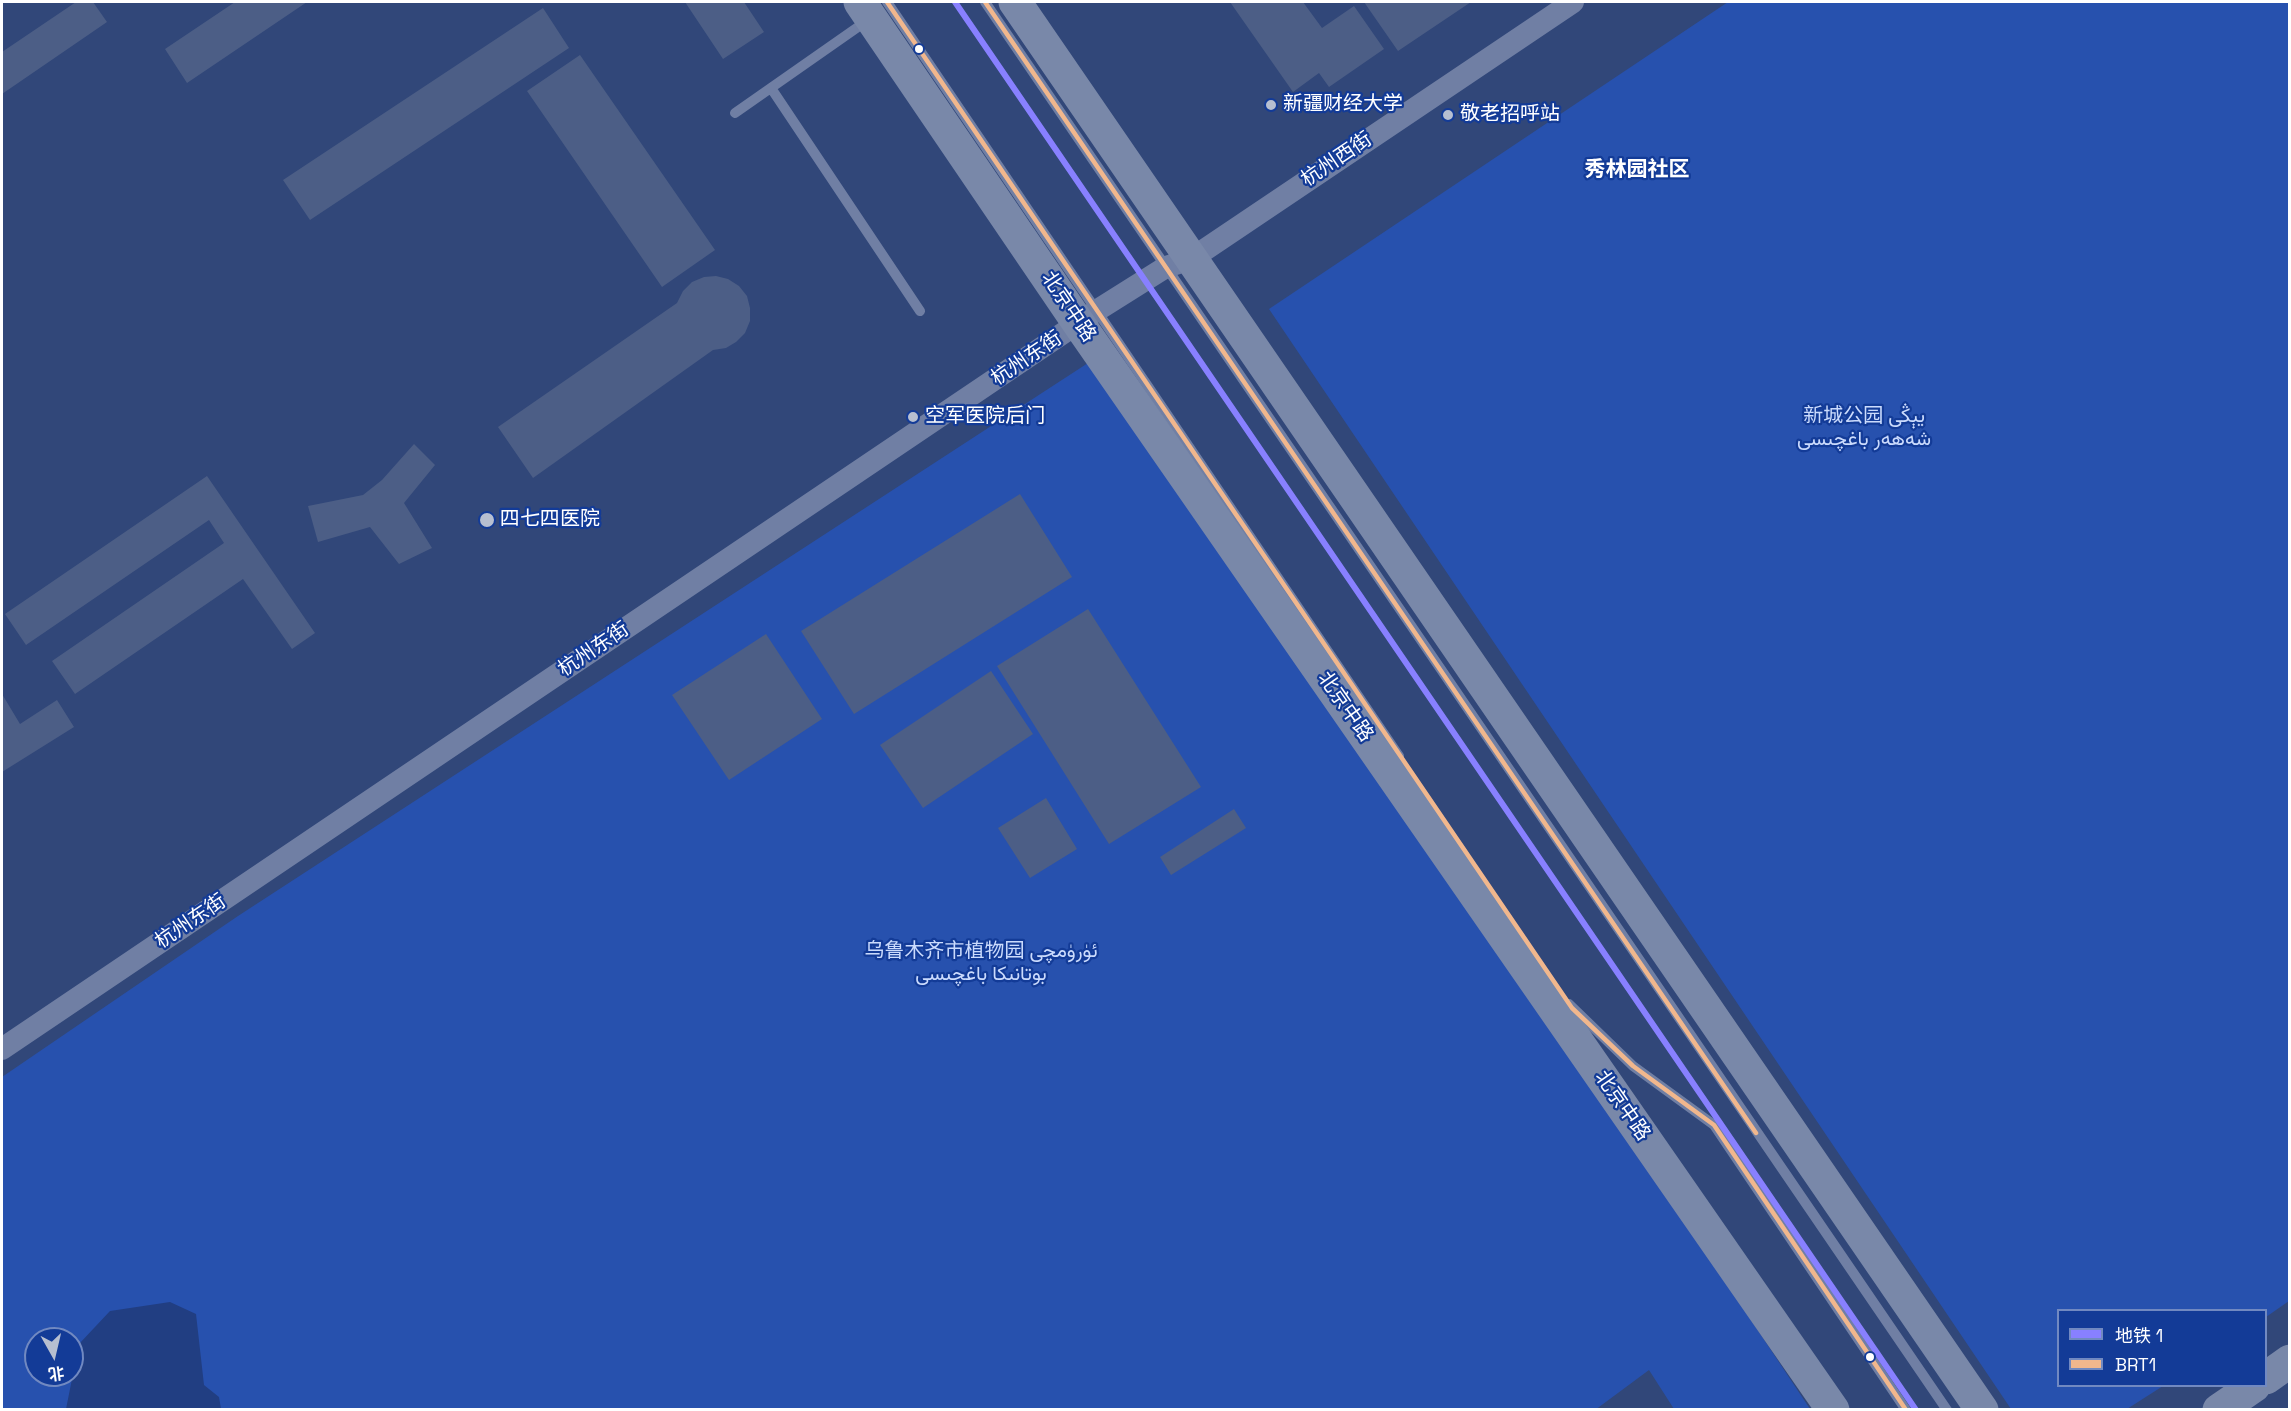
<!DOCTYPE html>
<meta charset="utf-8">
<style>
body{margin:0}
#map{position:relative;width:2291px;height:1411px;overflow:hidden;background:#314779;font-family:"Space Grotesk","Noto Sans SC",sans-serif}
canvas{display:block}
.frame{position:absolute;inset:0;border:3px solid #fff;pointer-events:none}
.legend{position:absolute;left:2057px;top:1309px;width:210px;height:78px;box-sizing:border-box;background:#133b97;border:2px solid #7189c1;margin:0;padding:8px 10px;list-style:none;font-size:18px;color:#fff}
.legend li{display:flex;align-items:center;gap:12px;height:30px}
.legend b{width:30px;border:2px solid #7189c1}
.north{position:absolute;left:24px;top:1327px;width:60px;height:60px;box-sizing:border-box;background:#133b97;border:2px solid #7189c1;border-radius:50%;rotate:172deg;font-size:16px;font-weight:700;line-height:24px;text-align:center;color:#fff}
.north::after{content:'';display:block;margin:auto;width:21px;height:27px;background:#b7bfd0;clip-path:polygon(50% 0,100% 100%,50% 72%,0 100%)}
</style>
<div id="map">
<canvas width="2291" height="1411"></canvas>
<div class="frame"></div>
<ul class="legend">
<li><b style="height:8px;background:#8880ff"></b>地铁 1</li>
<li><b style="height:8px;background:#f1b78d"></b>BRT1</li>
</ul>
<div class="north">北</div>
</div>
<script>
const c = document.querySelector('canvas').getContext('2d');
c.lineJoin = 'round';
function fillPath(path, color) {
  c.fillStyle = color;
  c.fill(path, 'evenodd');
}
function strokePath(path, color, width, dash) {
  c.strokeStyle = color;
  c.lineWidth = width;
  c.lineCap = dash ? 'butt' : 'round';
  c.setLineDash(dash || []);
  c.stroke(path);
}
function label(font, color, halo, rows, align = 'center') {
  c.font = font + ' "Space Grotesk",Vazirmatn,"Noto Sans SC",sans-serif';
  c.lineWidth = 4.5;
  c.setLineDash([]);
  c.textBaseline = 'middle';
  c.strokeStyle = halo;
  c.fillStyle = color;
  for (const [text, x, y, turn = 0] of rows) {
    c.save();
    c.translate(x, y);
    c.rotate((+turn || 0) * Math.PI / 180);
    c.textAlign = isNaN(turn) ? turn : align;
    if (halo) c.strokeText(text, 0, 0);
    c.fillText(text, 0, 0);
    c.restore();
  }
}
fillPath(new Path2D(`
 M1728,2H2289V1301L2266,1317V1310H2058V1386H2163L2127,1409H2011L1269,309Z
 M1108,350L1810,1409H1674L1649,1370L1595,1410H2V1077L238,916ZM36,1339H72V1375H36Z`), '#2751ae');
fillPath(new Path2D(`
 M170,1302L196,1314L204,1385L219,1397L221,1409H66L79,1344L110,1311Z`), '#213e82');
fillPath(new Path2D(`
 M76,2H93L107,22L2,94V52Z
 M235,2H307L187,83L165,49Z
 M685,2H744L764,32L723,59Z
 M1230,2H1303L1322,28L1354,6L1384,49L1329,87L1319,73L1293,92Z
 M1364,2H1471L1398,51Z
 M543,8L569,48L310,220L283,180Z
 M580,55L715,250L662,287L527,91Z
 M716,276L728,279L739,286L747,296L750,308V321L745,333L736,342L726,348L713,350L533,478L498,427L677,303L683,291L692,282L704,277Z
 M414,444L435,465L404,503L432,548L399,564L370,527L318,542L308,506L363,495L382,480Z
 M207,476L315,633L292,649L243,579L75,694L52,661L224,543L209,520L26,645L5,614Z
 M1020,494L1072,577L854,714L801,631Z
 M1088,609L1201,787L1109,844L997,666Z
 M766,634L822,719L729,780L672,695Z
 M991,671L1033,734L923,808L880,745Z
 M2,694L20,724L57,700L74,727L2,772Z
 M1046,798L1077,849L1030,878L998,828Z
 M1234,809L1246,828L1171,875L1160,857Z`), '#4c5e86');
strokePath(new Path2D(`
 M887,2L1399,756
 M985,2L1947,1410
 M771,88L920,311
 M735,113L868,20
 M1569,1004L1633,1066L1714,1125L1906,1410`), '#707fa4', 10);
strokePath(new Path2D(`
 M2,1049L1096,311L1166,267L1191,259L1573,2`), '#707fa4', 22);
strokePath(new Path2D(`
 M860,2L1079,324L1833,1410
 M1015,2L1982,1410
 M2266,1378L2290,1361
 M2219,1410L2254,1386`), '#7988a9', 33);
strokePath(new Path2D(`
 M887,2L1572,1008L1633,1066L1714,1125L1906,1410
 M985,2L1756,1133`), '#f1b78d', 4.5);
strokePath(new Path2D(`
 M955,2L1916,1410`), '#8880ff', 6);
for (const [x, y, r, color] of [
 [919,49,5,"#fff"],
 [1271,105,6,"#b7bfd0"],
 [1448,115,6,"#b7bfd0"],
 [913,417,6,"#b7bfd0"],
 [487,520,8,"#b7bfd0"],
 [1870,1357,5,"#fff"]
]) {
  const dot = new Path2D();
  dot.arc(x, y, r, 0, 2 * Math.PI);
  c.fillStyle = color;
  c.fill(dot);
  strokePath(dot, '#133b97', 2);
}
label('20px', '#fff', '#133b97', [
 ["新疆财经大学",1283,105],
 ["敬老招呼站",1460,115],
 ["空军医院后门",925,417],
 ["四七四医院",500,520]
], 'left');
label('20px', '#fff', '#133b97', [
 ["杭州西街",1337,160,-34],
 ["北京中路",1068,307,56],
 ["杭州东街",1027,359,-34],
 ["杭州东街",594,650,-34],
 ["北京中路",1345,707,55],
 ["杭州东街",191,922,-34],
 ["北京中路",1622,1106,55]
]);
label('20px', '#cbdbfd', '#133b97', [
 ["新城公园 يېڭى",1864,417],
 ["شەھەر باغچىسى",1864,440],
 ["乌鲁木齐市植物园 ئۈرۈمچى",981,952],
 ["بوتانىكا باغچىسى",981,975]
]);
label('bold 21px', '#fff', '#133b97', [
 ["秀林园社区",1637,170]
]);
</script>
